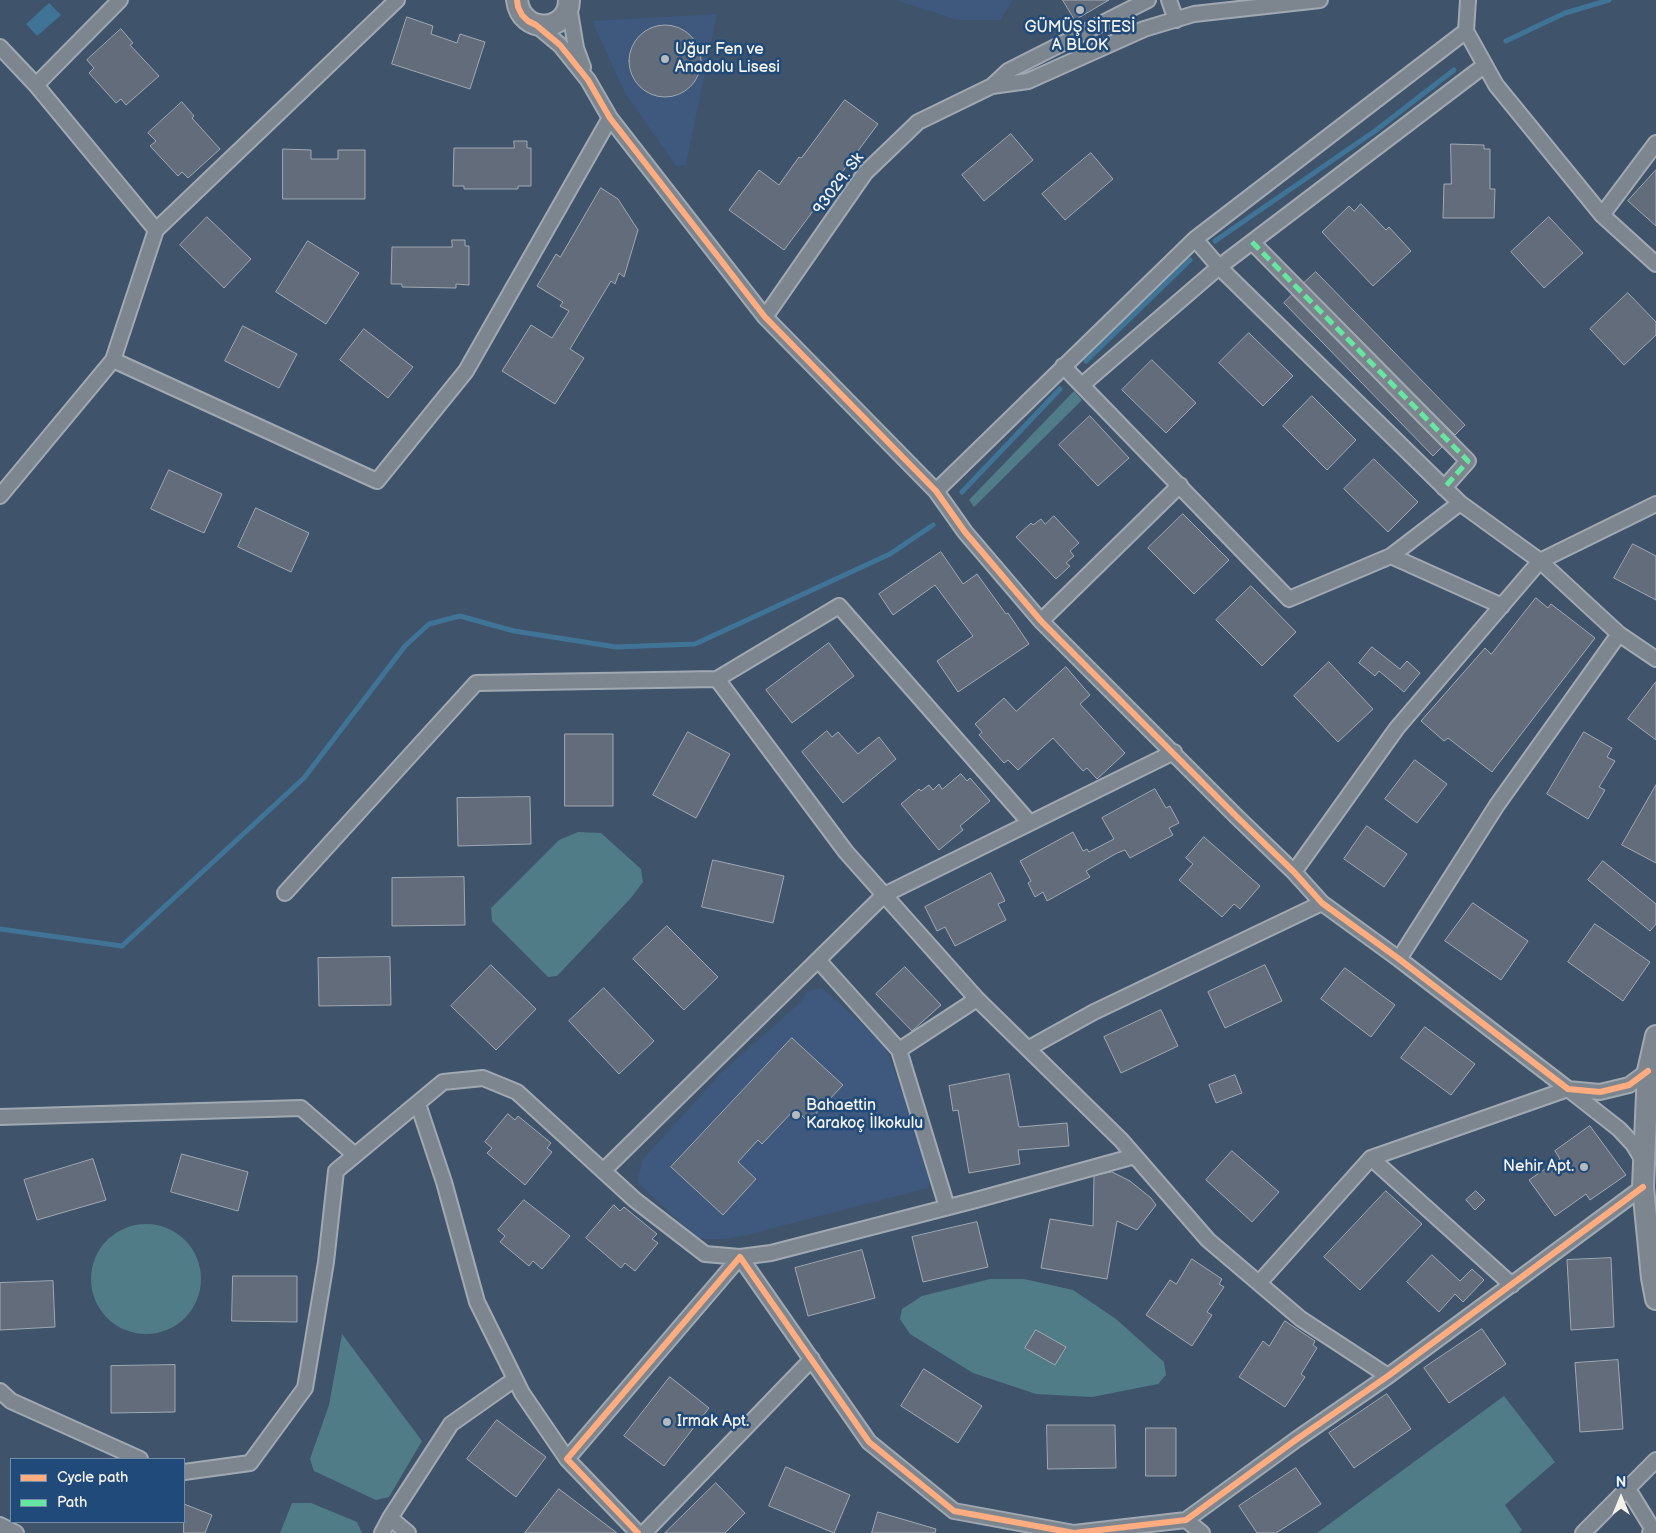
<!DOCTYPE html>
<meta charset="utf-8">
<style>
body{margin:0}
#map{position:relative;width:1656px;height:1533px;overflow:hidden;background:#3f536b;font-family:"Balsamiq Sans",sans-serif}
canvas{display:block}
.legend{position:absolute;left:10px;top:1458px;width:175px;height:65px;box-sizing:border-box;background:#1f4a7a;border:1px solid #748da6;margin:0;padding:6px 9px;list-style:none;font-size:15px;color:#f4f1e8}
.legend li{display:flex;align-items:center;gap:10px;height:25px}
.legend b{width:25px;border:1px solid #748da6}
.north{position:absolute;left:1596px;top:1473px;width:50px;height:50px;-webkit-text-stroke:4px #1f4a7a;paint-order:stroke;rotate:0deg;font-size:14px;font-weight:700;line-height:20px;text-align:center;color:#f4f1e8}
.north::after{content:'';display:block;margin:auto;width:18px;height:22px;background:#f4f1e8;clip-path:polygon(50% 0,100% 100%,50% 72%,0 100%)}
</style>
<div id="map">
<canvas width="1656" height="1533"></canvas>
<ul class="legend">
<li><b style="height:6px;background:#ffac80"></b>Cycle path</li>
<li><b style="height:6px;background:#66e7a1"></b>Path</li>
</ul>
<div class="north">N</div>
</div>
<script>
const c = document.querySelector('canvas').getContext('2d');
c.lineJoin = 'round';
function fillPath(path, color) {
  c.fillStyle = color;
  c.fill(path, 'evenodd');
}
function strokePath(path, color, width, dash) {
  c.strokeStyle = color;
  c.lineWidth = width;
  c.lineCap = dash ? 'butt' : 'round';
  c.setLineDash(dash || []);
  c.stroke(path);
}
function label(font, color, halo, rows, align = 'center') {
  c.font = font + ' "Balsamiq Sans",sans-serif';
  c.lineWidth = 5;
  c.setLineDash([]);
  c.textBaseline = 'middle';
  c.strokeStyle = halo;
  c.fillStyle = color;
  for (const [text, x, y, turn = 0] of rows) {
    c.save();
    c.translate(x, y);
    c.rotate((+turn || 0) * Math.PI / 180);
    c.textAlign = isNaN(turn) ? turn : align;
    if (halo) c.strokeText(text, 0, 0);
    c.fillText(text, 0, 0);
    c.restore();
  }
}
fillPath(new Path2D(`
 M896,0H1013L1000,20H957Z
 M717,14L686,165L676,166L625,93L592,21Z
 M822,988L884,1043L931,1171L928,1188L747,1235L725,1239H705L695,1236L637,1182L643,1159L723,1071L801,1002L807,991Z`), '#3e597d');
fillPath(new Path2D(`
 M1074,391L1082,400L974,507L969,500Z
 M578,832L601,833L641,869L643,882L630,899L557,976L548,977L492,921L491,908L559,840Z
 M91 1279a55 55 0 1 1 110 0a55 55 0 1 1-110 0Z
 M990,1279H1024L1073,1290L1116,1319L1164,1362L1166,1375L1158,1384L1092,1397L1036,1394L973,1373L910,1334L900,1319L902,1309L922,1296Z
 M342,1334L422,1441L389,1497L376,1500L314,1471L310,1459L329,1405Z
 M1504,1396L1555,1462L1505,1505L1522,1530L1519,1533H1317Z
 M292,1503H311L357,1522L362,1533H280Z`), '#507c88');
fillPath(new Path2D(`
 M49,3L61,15L37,36L26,24Z`), '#3f7497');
strokePath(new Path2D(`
 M1506,41L1565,13L1609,0
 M1215,241L1375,131L1454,70
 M1086,361L1190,260
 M962,492L1060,389
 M0,929L122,946L304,778L405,646L429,624L460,616L514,631L616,647L695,644L890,554L933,525`), '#3f7497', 5);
const building = new Path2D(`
 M1063,0H1109L1075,20Z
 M407,17L433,26L431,34L457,43L460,34L485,42L470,89L392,64Z
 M629 61a36 36 0 1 1 72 0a36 36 0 1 1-72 0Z
 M121,29L133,43L130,45L159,76L126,105L121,99L116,103L89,73L94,68L87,60Z
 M845,100L878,124L784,250L729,210L759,170L779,185L799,157L801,158Z
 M182,102L194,116L192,118L220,149L188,178L182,172L178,176L150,146L156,141L148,133Z
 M1011,134L1033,160L984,201L962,175Z
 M514,141H527V148H531V186H518V189H464V186H453L454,148H514Z
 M1451,144L1484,145V149H1490V189H1495L1494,218H1443L1444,184H1451Z
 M283,149L311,150V159H338V150H365V199H283Z
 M1091,153L1113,179L1065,220L1042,194Z
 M1656,170V226L1628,201Z
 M601,188L618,199L638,230L624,277L619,273L615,284L611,281L570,349L584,358L555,404L502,371L531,325L552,338L569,311L560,306L563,302L537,286L556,254L560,257Z
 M1361,204L1386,230L1389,227L1411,251L1373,286L1322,232L1349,206L1354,211Z
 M207,217L251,259L224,288L180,245Z
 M1549,217L1583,253L1544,288L1511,252Z
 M452,240H465V246H469V285L456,284V288L402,287V284H391L392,247H452Z
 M308,241L359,273L326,324L276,292Z
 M1316,272L1465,425L1455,435L1304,283Z
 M1628,293L1656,322V335L1624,365L1590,329Z
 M1292,295L1442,447L1433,456L1284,303Z
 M243,326L297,354L279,388L225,361Z
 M364,329L413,367L388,398L340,360Z
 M1249,333L1293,376L1263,406L1219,363Z
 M1152,360L1196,403L1166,433L1122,390Z
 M1312,396L1356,440L1327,470L1283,426Z
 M1090,416L1129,458L1098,486L1059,445Z
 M1374,459L1418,502L1388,532L1344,489Z
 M169,470L222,494L204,533L151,509Z
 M256,508L309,533L291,572L238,547Z
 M1183,514L1229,560L1194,594L1148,548Z
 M1054,516L1079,543L1070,551L1074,556L1066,563L1070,566L1056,579L1016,537L1031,523L1033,525L1041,519L1045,524Z
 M1633,544L1656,556V600L1614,578Z
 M941,552L963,584L977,574L1006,614L1008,613L1029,644L958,692L937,661L973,636L935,585L893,615L879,594Z
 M1251,586L1296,632L1262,666L1216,620Z
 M1536,598L1548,608L1551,604L1595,638L1492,772L1448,738L1444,741L1421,721L1485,648L1491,654Z
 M829,643L854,676L792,723L766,690Z
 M1372,647L1400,669L1407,661L1420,673L1404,692L1379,671L1375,676L1359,663Z
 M1329,662L1373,709L1338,742L1294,696Z
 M1066,667L1090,695L1080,704L1125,753L1097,779L1087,768L1083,771L1053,738L1018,770L1008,760L1004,763L979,735L982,732L975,724L1004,698L1016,711Z
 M1656,682V740L1628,719Z
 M827,731L832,737L838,732L858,754L879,737L896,759L843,803L802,752Z
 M688,732L730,754L696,818L653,795Z
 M1584,732L1612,748L1607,757L1615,761L1599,787L1605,790L1588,819L1547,794Z
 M565,734H613V806H565Z
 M1415,760L1447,784L1417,823L1385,799Z
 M961,774L967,781L970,778L990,801L960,826L963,830L939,850L901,804L919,789L921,791L929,785L933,790L939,784L942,789Z
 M1656,785V863L1622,845Z
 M1155,789L1166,808L1170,806L1179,823L1169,828L1173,835L1130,858L1125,850L1117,853L1086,871L1090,877L1047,901L1043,892L1035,897L1028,883L1031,881L1020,861L1073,832L1083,851L1087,849L1089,852L1114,839L1102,818Z
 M530,797L531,844L458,846L457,798Z
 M1367,826L1407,854L1384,887L1344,859Z
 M1204,837L1260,886L1240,909L1234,904L1222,917L1179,880L1193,864L1186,858Z
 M713,860L784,876L773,923L702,907Z
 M1603,861L1656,904V924L1650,931L1588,880Z
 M991,873L1005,901L998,904L1006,920L955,946L945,927L937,931L925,907Z
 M464,877L465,925L392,926V878Z
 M1473,903L1528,941L1501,980L1445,941Z
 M1595,924L1650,962L1623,1001L1568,962Z
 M667,926L718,977L684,1010L633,959Z
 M390,957L391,1005L319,1006L318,958Z
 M491,965L536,1009L496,1050L451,1006Z
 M1265,965L1282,1001L1225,1028L1208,992Z
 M905,967L941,1005L912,1031L876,994Z
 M1345,968L1395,1005L1371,1037L1321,999Z
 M604,988L654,1041L619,1074L569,1021Z
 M1161,1010L1178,1046L1121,1073L1104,1037Z
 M1425,1027L1475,1064L1451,1095L1401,1058Z
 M792,1038L843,1085L808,1122L795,1109L762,1144L758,1140L738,1162L756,1179L723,1215L671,1167Z
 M1009,1074L1019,1127L1067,1123L1069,1146L1018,1150L1020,1164L969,1173L958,1110L953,1111L949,1086Z
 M1235,1075L1242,1093L1216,1103L1209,1085Z
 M508,1114L515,1120L518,1116L551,1143L547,1148L552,1152L525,1185L487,1153L492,1148L485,1142Z
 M1590,1126L1626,1175L1590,1200L1586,1194L1555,1216L1529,1180L1560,1159L1555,1151Z
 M1232,1151L1279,1192L1252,1222L1206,1180Z
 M182,1154L248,1172L238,1211L171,1192Z
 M93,1159L106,1200L37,1220L24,1180Z
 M1112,1172L1130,1181L1151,1198L1156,1205L1137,1230L1117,1221L1107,1279L1041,1268L1050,1219L1093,1226L1094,1176Z
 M1386,1191L1422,1224L1360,1290L1324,1257Z
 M1476,1191L1485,1200L1475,1210L1466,1200Z
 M524,1200L570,1236L542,1269L533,1261L529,1266L500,1242L505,1236L498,1230Z
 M614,1205L620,1211L624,1207L657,1234L652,1239L658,1243L635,1271L625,1263L621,1268L586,1238Z
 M977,1222L988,1267L923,1282L912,1237Z
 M862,1250L875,1298L808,1316L795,1268Z
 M1432,1255L1460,1281L1472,1269L1484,1280L1463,1302L1455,1294L1439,1312L1407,1282Z
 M1611,1258L1614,1327L1571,1330L1567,1260Z
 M1192,1259L1222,1279L1219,1284L1224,1287L1207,1312L1212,1315L1192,1346L1146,1315L1170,1280L1176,1284Z
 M233,1276H297V1322L232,1321Z
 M53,1281L55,1327L0,1330V1283Z
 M1285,1321L1315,1341L1313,1345L1317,1348L1301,1374L1305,1377L1285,1407L1239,1377L1263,1341L1269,1346Z
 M1482,1329L1506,1364L1449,1403L1424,1368Z
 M1036,1330L1066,1347L1055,1365L1025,1348Z
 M1618,1360L1623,1429L1580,1432L1575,1363Z
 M175,1365V1412L111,1413V1366Z
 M924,1369L982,1406L958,1443L901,1406Z
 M670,1377L709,1408L664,1466L624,1436Z
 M1387,1394L1411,1429L1354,1468L1329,1433Z
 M497,1420L546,1457L516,1497L467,1459Z
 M1047,1425H1115L1116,1468L1048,1469Z
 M1146,1428H1176V1476H1146Z
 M786,1467L850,1495L834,1533L769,1506Z
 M1296,1468L1321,1504L1276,1533H1257L1239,1506Z
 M716,1483L745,1513L725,1533H665Z
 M559,1489L617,1533H525Z
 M184,1504L212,1515L205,1533H184Z
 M878,1512L936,1529L935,1533H872Z`);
fillPath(building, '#626c7a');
strokePath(building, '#a0a9b2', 1);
const street = new Path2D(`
 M1169,0L1176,20
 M1468,0L1466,31L1496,85L1602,215L1656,264
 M569,6L576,48L583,67
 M536,25L560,45L588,80L610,118L765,317L936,491L965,532L1041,621L1237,817L1294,872L1322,903L1399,959L1568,1089L1600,1092L1629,1085L1648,1071
 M1466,31L1195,239L1219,267L1460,503L1540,561L1619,634L1656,659
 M0,47L36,85L156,230
 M36,85L120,0
 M992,86L1008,71L1148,0
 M1602,215L1656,143
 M1252,242L1468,461L1444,488
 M765,317L865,173L918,122L992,86L1028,81L1144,29L1194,14L1320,0
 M113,360L377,481L466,371L610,118
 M1063,366L1289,599L1391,556L1460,503
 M1082,385L1219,267L1485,65
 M936,491L1195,239
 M0,496L113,360L156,230L397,0
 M1391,556L1502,606
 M1041,621L1180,485
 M717,679L846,852L977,999L1121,1140L1208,1240L1301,1319L1388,1376
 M1294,872L1397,728L1540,561L1656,504
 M285,893L476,683L717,679L839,606L1030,823
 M1399,959L1497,805L1619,634
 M818,960L899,1050L947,1207
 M1029,1048L1094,1012L1322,903
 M899,1050L977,999
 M418,1104L444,1182L477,1302L522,1393L567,1459
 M0,1117L301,1108L355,1155
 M1371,1158L1512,1285
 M603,1171L884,895L1174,752
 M1259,1283L1371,1158L1568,1089L1619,1129L1633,1144L1644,1162
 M0,1391L11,1401L140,1459
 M184,1472L250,1463L305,1388L326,1262L336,1171L443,1082L483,1078L517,1092L635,1200L705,1254L740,1257L771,1253L976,1200L1135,1156
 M1628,1489L1652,1528L1650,1533
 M390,1518L408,1533
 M1186,1520L1202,1533
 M0,1525L16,1533
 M382,1533L390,1518L451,1424L515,1379
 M638,1533L567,1459L740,1257L869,1442L954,1511L1074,1533L1186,1520L1297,1439L1388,1376L1643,1187
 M644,1533L812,1359
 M1583,1533L1656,1460`);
const secondary = new Path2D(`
 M517,0C521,35 569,33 569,0
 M1656,1036L1648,1071L1643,1187L1652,1278L1656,1299`);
strokePath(street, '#a0a9b2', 18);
strokePath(secondary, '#a0a9b2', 24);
strokePath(street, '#7d868e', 14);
strokePath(secondary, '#7d868e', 20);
strokePath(new Path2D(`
 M1252,242L1468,461L1444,488`), '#66e7a1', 5, [10, 5]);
strokePath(new Path2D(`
 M517,0L518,7L522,15L528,21L536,25L560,45L588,80L610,118L765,317L936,491L965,532L1041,621L1237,817L1294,872L1322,903L1399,959L1568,1089L1600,1092L1629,1085L1648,1071
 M638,1533L567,1459L740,1257L869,1442L954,1511L1074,1533L1186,1520L1297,1439L1388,1376L1643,1187`), '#ffac80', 6);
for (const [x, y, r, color] of [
 [1080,10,5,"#b5babc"],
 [665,59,5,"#b5babc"],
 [796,1115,5,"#b5babc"],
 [1584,1167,5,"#b5babc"],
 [667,1422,5,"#b5babc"]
]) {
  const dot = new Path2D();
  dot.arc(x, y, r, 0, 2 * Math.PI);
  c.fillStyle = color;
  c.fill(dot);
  strokePath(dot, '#1f4a7a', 2);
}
label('16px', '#f4f1e8', '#1f4a7a', [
 ["GÜMÜŞ SİTESİ",1080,28,"center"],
 ["A BLOK",1080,46,"center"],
 ["Uğur Fen ve",675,50],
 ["Anadolu Lisesi",675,68],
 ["Bahaettin",806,1106],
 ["Karakoç İlkokulu",806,1124],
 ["Nehir Apt.",1574,1167,"right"],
 ["Irmak Apt.",677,1422]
], 'left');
label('16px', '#f4f1e8', '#1f4a7a', [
 ["93029. Sk",839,184,-53]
]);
</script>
